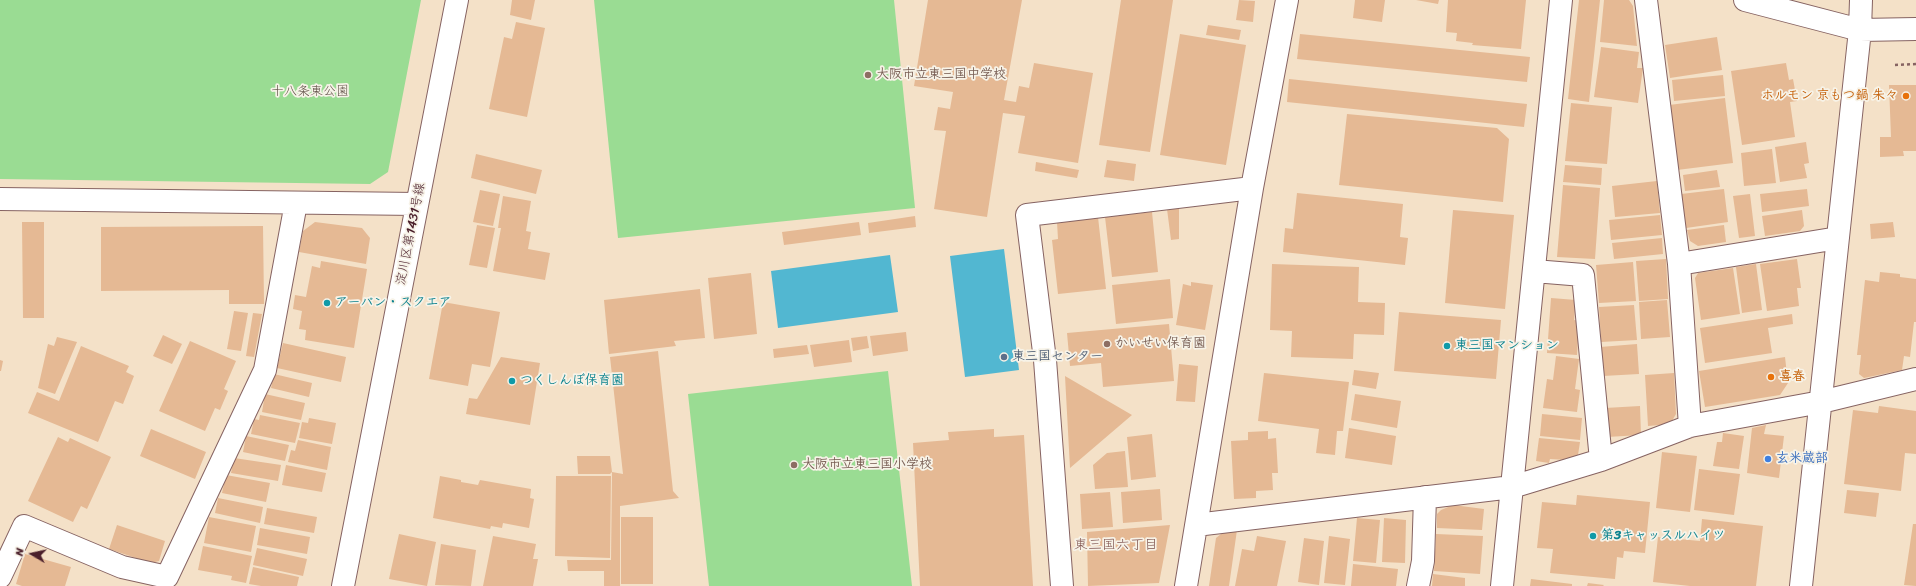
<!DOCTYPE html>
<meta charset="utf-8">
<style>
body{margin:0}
#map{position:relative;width:1916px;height:586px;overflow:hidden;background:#f4e1c8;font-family:Sriracha,sans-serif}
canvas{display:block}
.north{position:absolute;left:12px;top:534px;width:40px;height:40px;-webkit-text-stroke:3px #f7f3e8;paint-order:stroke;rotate:279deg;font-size:11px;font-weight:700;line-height:16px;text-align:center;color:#4a1f2b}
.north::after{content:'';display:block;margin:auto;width:14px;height:18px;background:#4a1f2b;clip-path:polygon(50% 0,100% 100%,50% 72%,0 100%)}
</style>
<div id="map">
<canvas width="1916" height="586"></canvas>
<div class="north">N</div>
</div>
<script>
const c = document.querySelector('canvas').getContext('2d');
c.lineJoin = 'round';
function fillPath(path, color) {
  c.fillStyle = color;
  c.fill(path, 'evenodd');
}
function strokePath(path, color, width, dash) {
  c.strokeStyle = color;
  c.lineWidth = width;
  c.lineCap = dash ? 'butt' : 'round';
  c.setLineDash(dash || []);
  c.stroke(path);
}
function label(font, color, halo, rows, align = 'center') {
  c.font = font + ' Sriracha,"Klee One",sans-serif';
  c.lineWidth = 3.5;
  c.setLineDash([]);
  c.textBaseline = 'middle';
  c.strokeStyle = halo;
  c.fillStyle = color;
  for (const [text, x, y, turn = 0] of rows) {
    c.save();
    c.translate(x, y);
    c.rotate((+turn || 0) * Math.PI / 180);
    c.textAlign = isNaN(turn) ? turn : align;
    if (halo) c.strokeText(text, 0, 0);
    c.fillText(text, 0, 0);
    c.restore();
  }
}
fillPath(new Path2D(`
 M0,0H421L388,172L370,184L0,179Z
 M594,0H894L915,208L618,238Z
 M888,371L912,586H709L688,394Z`), '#9adc93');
fillPath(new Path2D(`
 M1004,249L1019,370L965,377L950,256Z
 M890,255L898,312L778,328L771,271Z`), '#52b7d1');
fillPath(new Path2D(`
 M512,0H535L531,20L510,15Z
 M928,0H1022L1004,100L1016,102L1019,86L1029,88L1034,63L1093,73L1078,163L1018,153L1025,116L1003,113L987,217L934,209L946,131L934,130L938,107L950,109L953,92L914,86Z
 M1121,0H1173L1150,152L1099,145Z
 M1239,0L1255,1L1253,22L1236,20Z
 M1355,0H1385L1382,22L1353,18Z
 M1416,0H1439L1438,4Z
 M1448,0H1526L1521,49L1472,45L1473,43L1456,41L1457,33L1446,32Z
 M1579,0H1600L1589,102L1568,99Z
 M1604,0H1629L1633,6L1637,46L1600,42Z
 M516,22L545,28L527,117L489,109L504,37L512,39Z
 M1208,25L1241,30L1239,40L1206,35Z
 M1180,34L1246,45L1226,165L1160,155Z
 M1300,34L1530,57L1527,82L1297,59Z
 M1717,37L1722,70L1670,78L1665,45Z
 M1601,47L1639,52L1637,68H1643L1638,103L1594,97Z
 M1786,63L1789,80L1793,79L1797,101L1790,102L1795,137L1742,145L1731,71Z
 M1723,75L1725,96L1674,101L1672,80Z
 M1289,79L1527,104L1524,127L1287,102Z
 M1889,85H1916V151H1903L1904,156L1880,157V137H1891Z
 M1725,98L1733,163L1677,170L1669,105Z
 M1571,103L1612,107L1607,164L1565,161Z
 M1347,114L1497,128L1509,139L1503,202L1339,185Z
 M1806,142L1809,163L1804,164L1807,178L1780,182L1775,147Z
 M1772,149L1776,183L1744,186L1741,153Z
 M476,154L542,170L536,194L471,178Z
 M1107,160L1136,164L1134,181L1104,177Z
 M1036,162L1079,170L1077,178L1035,171Z
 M1565,165L1602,168L1601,185L1563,182Z
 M1717,170L1720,187L1685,191L1683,175Z
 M1657,181L1660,213L1615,217L1612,186Z
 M1563,185L1600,188L1595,259L1557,257Z
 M1724,189L1728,222L1686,228L1681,194Z
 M1807,189L1809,206L1762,212L1760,194Z
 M480,190L500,194L493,226L473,222Z
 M1297,193L1403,204L1400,237L1408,238L1405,265L1283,252L1285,228L1293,229Z
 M1750,194L1755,236L1739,238L1733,196Z
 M503,196L531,201L526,231L531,232L528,249L550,253L545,280L493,271L501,228H498Z
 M1179,208V239L1171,240L1167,209Z
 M1453,210L1514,215L1505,309L1445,303Z
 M1802,210L1804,226L1800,231L1765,236L1762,216Z
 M1152,212L1158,272L1112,277L1105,217Z
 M1660,215L1662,235L1611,240L1609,220Z
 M915,216L916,227L869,233L868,223Z
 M1098,217L1106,289L1058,294L1052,240L1058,239L1057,222Z
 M22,222H44V318H23Z
 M315,222L362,228L370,238L366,264L299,252L303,231Z
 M859,222L861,235L784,245L782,232Z
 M1893,222L1895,237L1871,239L1870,224Z
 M477,225L495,228L487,268L469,265Z
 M1724,225L1726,242L1698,246L1690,241L1687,230Z
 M263,226L264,304H229V290L101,291V227Z
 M1662,238L1663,254L1614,259L1612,243Z
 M1666,259L1668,299L1639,301L1636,261Z
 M1797,259L1801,288H1797L1799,306L1767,311L1760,264Z
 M321,261L367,269L354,348L305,340L306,330L299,329L302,311L293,309L295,295L306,297L312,266L320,268Z
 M1633,262L1636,301L1599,303L1596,265Z
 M1272,264L1359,267L1358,302L1385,303L1384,335L1354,334L1353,359L1291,357L1292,331L1270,330Z
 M1756,264L1762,310L1742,313L1736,267Z
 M1733,268L1740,314L1701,320L1695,278L1698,273Z
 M1880,272L1900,274V277L1916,279V322H1914L1910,357L1904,356L1902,370L1864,378L1859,374L1861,355H1857L1865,280L1879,282Z
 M751,273L757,334L714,339L708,278Z
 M1170,279L1173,318L1116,324L1112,285Z
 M1191,282L1213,285L1205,330L1176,325L1183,284L1191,286Z
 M700,289L705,338L674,341L676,346L609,354L604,300Z
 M1551,298L1576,300L1574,320L1579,321L1577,355L1547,353Z
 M1667,300L1670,337L1641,339L1639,302Z
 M443,302L500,312L490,367L472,364L468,386L429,379Z
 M1634,305L1637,340L1601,342L1599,307Z
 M234,311L248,313L241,351L227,349Z
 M1399,312L1501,320L1496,379L1394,371Z
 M253,313L262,314L254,357L246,356Z
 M1792,314L1793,324L1768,328L1772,353L1705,363L1700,328Z
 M1169,324L1174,381L1103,387L1101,363L1070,366L1067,333Z
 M906,332L908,351L873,356L870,336Z
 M163,335L182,344L172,364L153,356Z
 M867,336L869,348L853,351L851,338Z
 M57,337L77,342L55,394L38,388L48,344L54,346Z
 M849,340L852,362L814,367L810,345Z
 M190,341L236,361L224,389L228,391L220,410L215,408L205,431L159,411Z
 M283,343L346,357L341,382L277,368Z
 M1637,344L1639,374L1603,376L1600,347Z
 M807,345L809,354L774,358L773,349Z
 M81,346L129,366L126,372L134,376L123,404L115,401L98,442L28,413L37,392L59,401Z
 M658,351L673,491L679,498L620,506V586H604V571H568L567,560H611L612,472L610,474H578L577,456H610L612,472L623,474L610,357Z
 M1556,356L1579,359L1575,389L1580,390L1577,412L1543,408L1547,379L1553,380Z
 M501,357L540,363L530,425L466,414L469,398L477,399Z
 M1785,357L1788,383L1780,395L1705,407L1699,371Z
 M0,360L3,361L1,371H0Z
 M1179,364L1198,366L1195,402L1176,401Z
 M1354,370L1379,373L1376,389L1352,385Z
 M1264,373L1349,382L1343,431H1337L1335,455L1316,453L1319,429L1258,421Z
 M1674,373L1676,414L1672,421L1660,425L1648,426L1645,375Z
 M274,374L312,383L309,397L271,388Z
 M1065,376L1132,415L1070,468Z
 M265,394L305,403L301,420L262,412Z
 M1355,394L1401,401L1397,428L1351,420Z
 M1640,406L1641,435L1607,437L1605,408Z
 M1879,406L1916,411V454L1905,453L1901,491L1844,484L1853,410L1878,413Z
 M1542,414L1582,418L1580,440L1540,436Z
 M260,415L300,423L295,443L251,434L254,419L259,420Z
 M309,418L336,423L332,444L299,438L302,422L308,423Z
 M1766,425L1764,434L1784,436L1779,478L1747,473L1752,428Z
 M1349,428L1396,436L1392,465L1345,458Z
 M151,429L206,452L195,479L140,456Z
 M994,429V437L1024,435L1033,586H920L913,443L949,440L948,432Z
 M1268,431V439L1276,438L1278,473H1272L1273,490L1256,491V498L1234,499L1231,441L1248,440V432Z
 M1723,433L1744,436L1739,469L1713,466L1717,442H1722Z
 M1152,434L1156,477L1131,480L1127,437Z
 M246,436L289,445L285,461L243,452Z
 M58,437L68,442L70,438L111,457L87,509L81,506L73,522L28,501Z
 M1539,438L1580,442L1578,455L1566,460L1550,459L1549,463L1536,461Z
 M298,440L331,447L327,470L288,462L291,450L295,451Z
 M1125,451L1128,487L1095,489L1093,465L1107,453Z
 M1662,452L1697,456L1690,512L1656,508Z
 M234,458L281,465L278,481L231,473Z
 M286,465L326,473L322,492L282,485Z
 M1699,469L1740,474L1734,515L1694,510Z
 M226,475L270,483L266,502L222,493Z
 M440,476L461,480V482L478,485L480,480L531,489L530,498L534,499L529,528L503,523L502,528L491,526L490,529L433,518Z
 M556,476H611L610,558L555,556Z
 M1160,489L1162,520L1123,523L1121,492Z
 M1847,490L1879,493L1876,517L1844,513Z
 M1110,492L1113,527L1082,529L1080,494Z
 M1577,495L1650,502L1645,553L1624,551L1623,558L1617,557L1615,579L1550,573L1553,549L1537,548L1542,502L1576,505Z
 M218,498L263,507L260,523L215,513Z
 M1453,505L1484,509L1482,530L1437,528V514L1441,510Z
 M267,508L317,517L314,533L264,524Z
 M209,517L256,526L251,552L204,543Z
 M621,517H653V584H621Z
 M1357,518L1380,520L1376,563L1353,561Z
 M1384,518L1406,520L1405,563L1382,562Z
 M1702,519L1763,526L1756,586H1690L1653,582L1658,537L1700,541Z
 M1913,524H1916V586L1904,585Z
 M117,525L165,541L159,561L151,563L109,549Z
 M1170,525L1159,583L1088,586L1087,532Z
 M260,528L310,537L307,554L257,545Z
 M1226,530H1237L1229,586H1209L1216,538Z
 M399,534L436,542L427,586L389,579Z
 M1436,534L1483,536L1480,574L1434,571Z
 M493,536L536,544L533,559H538L533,586H483Z
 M1257,536L1286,541L1277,586H1235L1242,549L1254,551Z
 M1329,536L1350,539L1345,585L1324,583Z
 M1304,538L1324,541L1319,585L1298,582Z
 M441,544L476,550L471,586L435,585Z
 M203,546L252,556L246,583L231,580L232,576L198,570Z
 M257,548L307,559L303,576L253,565Z
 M25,554L71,567L65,586H22L16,584Z
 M1353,564L1398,569L1396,586H1351Z
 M253,567L299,577L297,586H261L249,584Z
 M1433,574L1465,578V586H1432Z
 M1531,579L1572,584V586H1530Z
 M1588,583L1604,585L1603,586H1587Z`), '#e5b994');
const minor = new Path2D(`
 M1646,0L1679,264L1690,426
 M1745,0L1860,30L1916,29
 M0,199L417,204
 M1679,264L1838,238
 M1534,271L1583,275L1601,460
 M1196,525L1512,487L1601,460L1690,426L1821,402L1916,379
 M0,577L24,526L122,567L167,577L265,370L296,203
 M343,586L457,0
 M1062,586L1045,360L1027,215L1252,188
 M1186,586L1252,188L1287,0
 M1418,586L1423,561L1425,497
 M1502,586L1561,0
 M1801,586L1860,30L1861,0`);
strokePath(minor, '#866362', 24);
strokePath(new Path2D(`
 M1895,65L1916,64`), '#866362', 2.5, [3, 3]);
strokePath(minor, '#fff', 22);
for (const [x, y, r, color] of [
 [868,75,4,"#8d6e63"],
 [1906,96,4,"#e8710a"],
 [327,303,4,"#0f9aa8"],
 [1107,344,4,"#8d6e63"],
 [1447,346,4,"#0f9aa8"],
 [1004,357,4,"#5c6f8a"],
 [1771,377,4,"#e8710a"],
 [512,381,4,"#0f9aa8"],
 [1768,459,4,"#3f7fe0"],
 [794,465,4,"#8d6e63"],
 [1593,536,4,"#0f9aa8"]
]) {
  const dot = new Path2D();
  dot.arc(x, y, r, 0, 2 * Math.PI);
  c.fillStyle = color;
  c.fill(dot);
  strokePath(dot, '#f7f3e8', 1.5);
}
label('bold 13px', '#785e54', '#f7f3e8', [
 ["大阪市立東三国中学校",876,75],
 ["かいせい保育園",1115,344],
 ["大阪市立東三国小学校",802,465]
], 'left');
label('13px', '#5e4e45', '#f7f3e8', [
 ["十八条東公園",310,92]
]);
label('bold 13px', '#c56008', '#f7f3e8', [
 ["ホルモン 京もつ鍋 朱々",1898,96],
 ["喜春",1779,377,"left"]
], 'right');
label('13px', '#4a1f2b', '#f7f3e8', [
 ["淀川区第1431号線",411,234,-79]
]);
label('bold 13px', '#0d838f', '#f7f3e8', [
 ["アーバン・スクエア",335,303],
 ["東三国マンション",1455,346],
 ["つくしんぼ保育園",520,381],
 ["第3キャッスルハイツ",1601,536]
], 'left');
label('bold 13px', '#4e5e75', '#f7f3e8', [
 ["東三国センター",1012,357]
], 'left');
label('bold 13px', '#366cbe', '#f7f3e8', [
 ["玄米蔵部",1776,459]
], 'left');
label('14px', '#805550', '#f7f3e8', [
 ["東三国六丁目",1116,545]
]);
</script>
